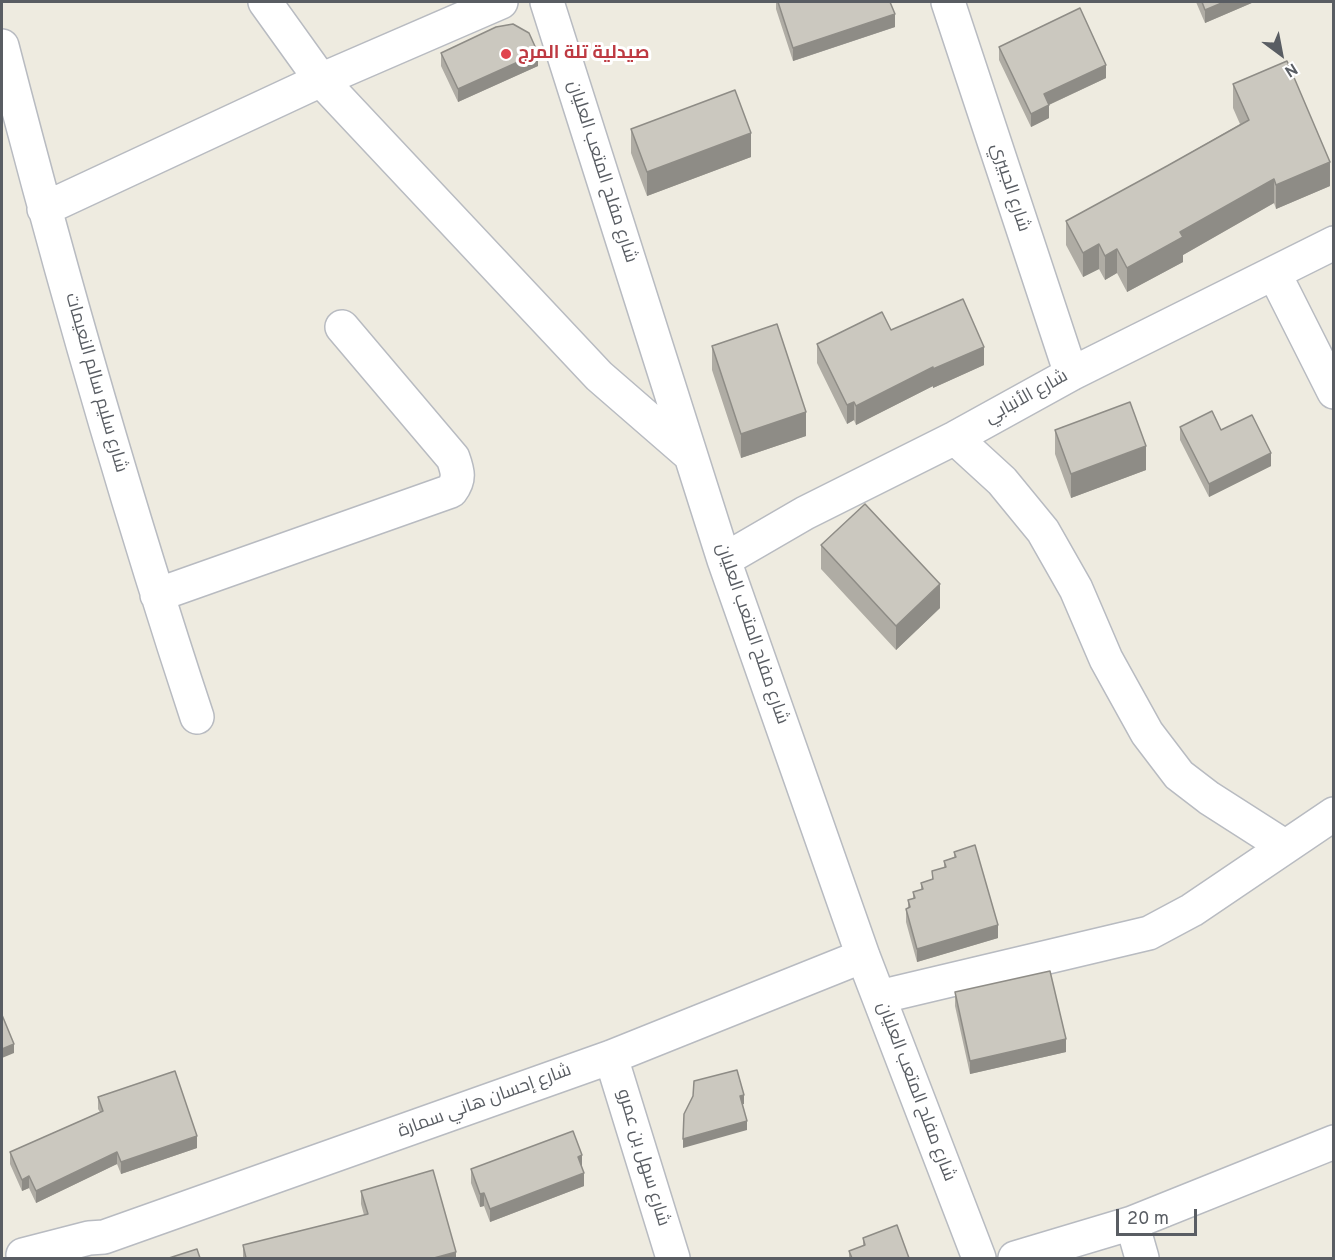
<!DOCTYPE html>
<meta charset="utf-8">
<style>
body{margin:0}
#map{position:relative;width:1335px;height:1260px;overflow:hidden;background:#eeebe0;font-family:Overpass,sans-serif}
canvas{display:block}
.frame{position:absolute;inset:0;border:3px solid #595d63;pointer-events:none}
.north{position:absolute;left:1251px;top:24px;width:60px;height:60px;-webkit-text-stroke:4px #fff;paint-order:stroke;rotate:148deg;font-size:16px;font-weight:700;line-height:24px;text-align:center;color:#595d63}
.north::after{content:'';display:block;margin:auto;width:21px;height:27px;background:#595d63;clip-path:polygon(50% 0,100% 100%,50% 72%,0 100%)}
.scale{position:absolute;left:1116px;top:1209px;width:81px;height:27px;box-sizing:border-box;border:3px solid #595d63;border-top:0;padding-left:8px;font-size:18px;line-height:21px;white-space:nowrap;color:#595d63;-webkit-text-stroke:4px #fff;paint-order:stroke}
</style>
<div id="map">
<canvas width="1335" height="1260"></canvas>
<div class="frame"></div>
<div class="north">N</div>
<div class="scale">20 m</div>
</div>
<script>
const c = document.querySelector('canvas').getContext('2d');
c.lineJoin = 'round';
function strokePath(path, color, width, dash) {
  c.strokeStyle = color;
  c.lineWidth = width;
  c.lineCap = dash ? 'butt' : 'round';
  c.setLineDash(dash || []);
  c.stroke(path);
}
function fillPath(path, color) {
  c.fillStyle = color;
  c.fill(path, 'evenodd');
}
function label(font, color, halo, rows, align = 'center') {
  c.font = font + ' Overpass,Cairo,sans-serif';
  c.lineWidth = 6;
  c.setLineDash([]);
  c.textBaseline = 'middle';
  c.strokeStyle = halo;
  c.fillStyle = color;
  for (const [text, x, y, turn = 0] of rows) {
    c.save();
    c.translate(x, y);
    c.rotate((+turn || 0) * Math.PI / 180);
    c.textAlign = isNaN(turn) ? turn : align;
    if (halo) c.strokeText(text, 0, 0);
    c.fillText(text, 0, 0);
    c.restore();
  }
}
const minor = new Path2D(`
 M265,2L321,80L599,376L690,455
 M547,2L724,560L863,956L979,1258
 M948,2L1071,374
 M2,46C60,271 124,496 197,717
 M44,209L321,80L501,2
 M1274,273L1334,392
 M955,438L1002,481L1043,531L1076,589L1106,659L1147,733L1179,775L1209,798L1284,846
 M724,560L805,513L955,438L1071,374L1334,243
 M157,595L451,491C460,479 458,472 453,458L342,327
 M879,997L1149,933L1192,910L1334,814
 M611,1057L673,1258
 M1132,1223L1142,1258
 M23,1255L89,1238L104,1237L611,1057L863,956
 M1015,1258L1132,1223L1334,1142`);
strokePath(minor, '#b8bbc1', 36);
strokePath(minor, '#fff', 33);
fillPath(new Path2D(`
 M776,2H890L895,27L793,61L776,9Z
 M1196,2H1254L1205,23Z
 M999,47L1106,78L1049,105V118L1031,127L999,60Z
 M441,53L538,66L458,102L441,66Z
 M1233,84L1330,186L1276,209L1274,203L1183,255V262L1127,292L1117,273L1105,280L1099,269L1083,277L1066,245V221L1167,166L1240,124L1233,108Z
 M631,129L751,157L647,196L631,153Z
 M891,330L984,365L933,388V386L856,425L854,420L847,424L817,363V344Z
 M712,346L806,436L741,458L712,370Z
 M1180,427L1271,466L1209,497L1180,440Z
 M1055,430L1146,470L1071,498L1055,454Z
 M821,545L940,608L896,650L821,569Z
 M954,852L998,938L917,962L906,922V909L908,908V900L913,899V892L921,890V883L932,879V871L944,868V861L954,857Z
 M955,992L1066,1052L970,1074L955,1006Z
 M98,1097L197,1148L121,1174L117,1164L36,1203L29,1188L22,1191L10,1164V1152L100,1112L98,1109Z
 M582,1168L584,1186L490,1222L484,1206L480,1207L471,1183V1169Z
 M361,1191L456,1258H243V1245L364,1215L361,1204Z
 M863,1238L909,1258H849V1251L863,1246Z`), '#afaca4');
fillPath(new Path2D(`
 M1224,2H1254L1205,23V10Z
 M895,14V27L793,61V48Z
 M538,53V66L458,102V89Z
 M1106,65V78L1044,107V94Z
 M1049,105V118L1031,127V114Z
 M751,133V157L647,196V172Z
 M1330,162V186L1276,209V185Z
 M1274,179V203L1183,255V262L1127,292V268L1180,232Z
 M1099,244V269L1083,277V253Z
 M1117,249V273L1105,280V256Z
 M984,347V365L933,388V369Z
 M933,367V386L856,425V406Z
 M854,402V420L847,424V405Z
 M806,412V436L741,458V434Z
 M1146,446V470L1071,498V474Z
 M1271,453V466L1209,497V484Z
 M940,584V608L896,650V626Z
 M998,925V938L917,962V949Z
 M1066,1039V1052L970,1074V1061Z
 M14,1044V1053L2,1058V1049Z
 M744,1095V1104L740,1105V1096Z
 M747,1121V1130L683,1148V1139Z
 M197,1136V1148L121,1174V1162Z
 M117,1152V1164L36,1203V1191Z
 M582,1155V1168L578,1157Z
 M584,1173V1186L490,1222V1209Z
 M29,1176V1188L22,1191V1180Z
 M484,1193V1206L480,1207V1194Z
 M456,1252V1258H434Z`), '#8e8c86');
const building = new Path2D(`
 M778,2H890L895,14L793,48Z
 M1202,2H1224L1205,10Z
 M1080,8L1106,65L1044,94L1049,105L1031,114L999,47Z
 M513,24L529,33L538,53L458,89L441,53L496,27Z
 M1287,61L1330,162L1276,185L1274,179L1180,232L1183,237L1127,268L1117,249L1105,256L1099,244L1083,253L1066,221L1167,166L1249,120L1233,84Z
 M735,90L751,133L647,172L631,129Z
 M963,299L984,347L933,369V367L856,406L854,402L847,405L817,344L882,312L891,330Z
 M777,324L806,412L741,434L712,346Z
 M1130,402L1146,446L1071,474L1055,430Z
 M1212,411L1221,430L1252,415L1271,453L1209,484L1180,427Z
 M865,504L940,584L896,626L821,545Z
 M975,845L998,925L917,949L906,909L910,907L908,900L915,898L913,892L923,889L921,883L933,879L932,871L946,867L944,861L956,857L954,852Z
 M1050,971L1066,1039L970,1061L955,992Z
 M2,1015L14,1044L2,1049Z
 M737,1070L744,1095L740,1096L747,1121L683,1139L684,1114L693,1096L694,1081Z
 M175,1071L197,1136L121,1162L117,1152L36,1191L29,1176L22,1180L10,1152L103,1111L98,1097Z
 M573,1131L582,1155L578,1157L584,1173L490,1209L484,1193L480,1194L471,1169Z
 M433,1170L456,1252L434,1258H246L243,1245L368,1214L361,1191Z
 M897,1225L909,1258H852L849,1251L865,1245L863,1238Z
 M197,1249L200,1258H169Z`);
fillPath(building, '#cbc8bf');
strokePath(building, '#8e8c86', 1.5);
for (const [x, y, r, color] of [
 [506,54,6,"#e0444e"]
]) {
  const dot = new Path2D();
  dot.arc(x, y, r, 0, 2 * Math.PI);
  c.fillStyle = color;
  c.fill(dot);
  strokePath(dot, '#fff', 2);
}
label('bold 18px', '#be3a42', '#fff', [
 ["صيدلية تلة المرج",518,54]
], 'left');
label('18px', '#595d63', '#fff', [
 ["شارع مفلح المتعب العليان",601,172,72],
 ["شارع الجبيري",1009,188,72],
 ["شارع سليم سالم النعيمات",95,383,74],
 ["شارع الأنبابي",1027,398,-29],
 ["شارع مفلح المتعب العليان",751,634,71],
 ["شارع مفلح المتعب العليان",915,1092,69],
 ["شارع إحسان هاني سمارة",485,1102,-20],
 ["شارع سهل بن عمرو",642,1158,73]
]);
</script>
